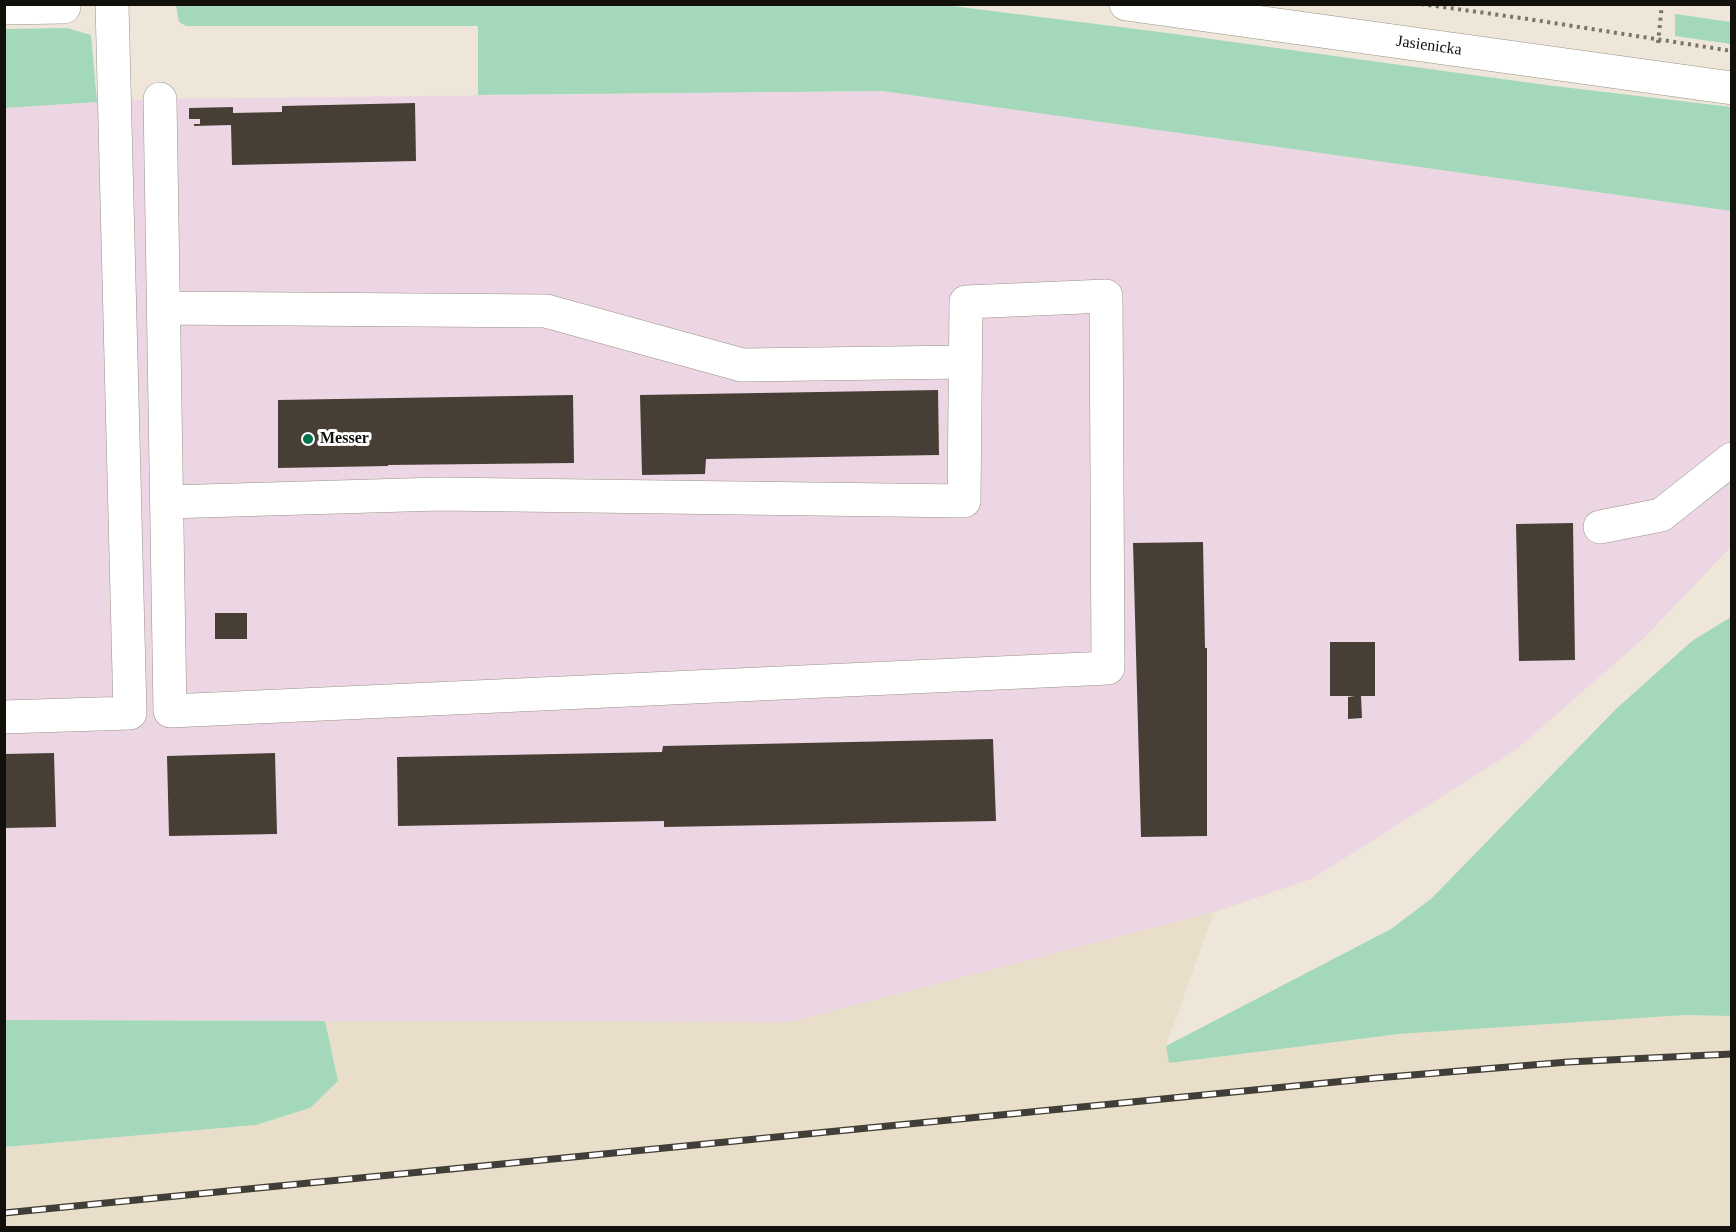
<!DOCTYPE html>
<style>
body{margin:0}
#map{position:relative;width:1736px;height:1232px;overflow:hidden;background:#eee7d9;font-family:"Times New Roman",serif}
canvas{display:block}
.frame{position:absolute;inset:0;border:6px solid #12100b;pointer-events:none}
</style>
<div id="map">
<canvas width="1736" height="1232"></canvas>
<div class="frame"></div>
</div>
<script>
const c = document.querySelector('canvas').getContext('2d');
c.lineJoin = 'round';
function fillPath(path, color) {
  c.fillStyle = color;
  c.fill(path, 'evenodd');
}
function strokePath(path, color, width, dash) {
  c.strokeStyle = color;
  c.lineWidth = width;
  c.lineCap = dash ? 'butt' : 'round';
  c.setLineDash(dash || []);
  c.stroke(path);
}
function label(font, color, halo, rows, align = 'center') {
  c.font = font + ' "Times New Roman",serif';
  c.lineWidth = 6;
  c.setLineDash([]);
  c.textBaseline = 'middle';
  c.strokeStyle = halo;
  c.fillStyle = color;
  for (const [text, x, y, turn = 0] of rows) {
    c.save();
    c.translate(x, y);
    c.rotate((+turn || 0) * Math.PI / 180);
    c.textAlign = isNaN(turn) ? turn : align;
    if (halo) c.strokeText(text, 0, 0);
    c.fillText(text, 0, 0);
    c.restore();
  }
}
fillPath(new Path2D(`
 M882,91L1731,211V547L1644,638L1517,749L1312,879L1214,912L790,1022L5,1020V108L147,99Z`), '#edd6e4');
fillPath(new Path2D(`
 M1214,912L1166,1046L1169,1063L1399,1034L1685,1015L1731,1016V1227L5,1228V1147L256,1125L310,1108L338,1081L325,1021L790,1022Z`), '#e9dec9');
fillPath(new Path2D(`
 M176,5H944L1160,32L1546,85L1731,107V211L882,91L478,95V26H186L179,22Z
 M1675,14L1731,22V44L1675,36Z
 M67,28L91,35L97,102L5,108V29Z
 M1731,617V1016L1685,1015L1399,1034L1169,1063L1166,1046L1391,929L1432,898L1616,709L1692,641Z
 M5,1020L325,1021L338,1081L310,1108L256,1125L5,1147Z`), '#a3d8bb');
fillPath(new Path2D(`
 M415,103L416,161L232,165L231,125L194,126V124H200V119H189V108L233,107V113L282,112V106Z
 M938,390L939,455L706,459L705,474L642,475L640,395Z
 M573,395L574,463L388,465V466L278,468V400Z
 M1573,523L1575,660L1519,661L1516,524Z
 M1203,542L1205,648H1207V836L1141,837L1133,543Z
 M215,613H247V639H215Z
 M1330,642H1375V696H1361L1362,718L1348,719V697L1355,696H1330Z
 M993,739L996,821L664,827V821L398,826L397,757L662,752L663,746Z
 M54,753L56,827L4,828V754Z
 M275,753L277,834L169,836L167,756Z`), '#473f35');
const minor = new Path2D(`
 M4,8L64,7
 M160,99L170,711L1108,668L1106,296L966,302L964,501L440,494L167,502
 M164,308L546,311L742,365L965,362
 M1600,527L1661,515L1732,459
 M4,717L130,713L112,4`);
const major = new Path2D(`
 M1126,4L1732,88`);
strokePath(minor, '#989285', 34);
strokePath(major, '#989285', 34);
strokePath(new Path2D(`
 M1421,4L1528,19L1732,51
 M1658,43L1662,4`), '#78746a', 4, [3, 4.5]);
strokePath(minor, '#fff', 33);
strokePath(major, '#fff', 33);
const rail = new Path2D(`
 M4,1213L1376,1078L1568,1062L1732,1054`);
strokePath(rail, '#413e37', 7);
strokePath(rail, '#fff', 4.5, [14]);
for (const [x, y, r, color] of [
 [308,439,6,"#02724b"]
]) {
  const dot = new Path2D();
  dot.arc(x, y, r, 0, 2 * Math.PI);
  c.fillStyle = color;
  c.fill(dot);
  strokePath(dot, '#fff', 2);
}
label('16px', '#12100b', '#fff', [
 ["Jasienicka",1429,46,8]
]);
label('bold 16px', '#12100b', '#fff', [
 ["Messer",320,439]
], 'left');
</script>
